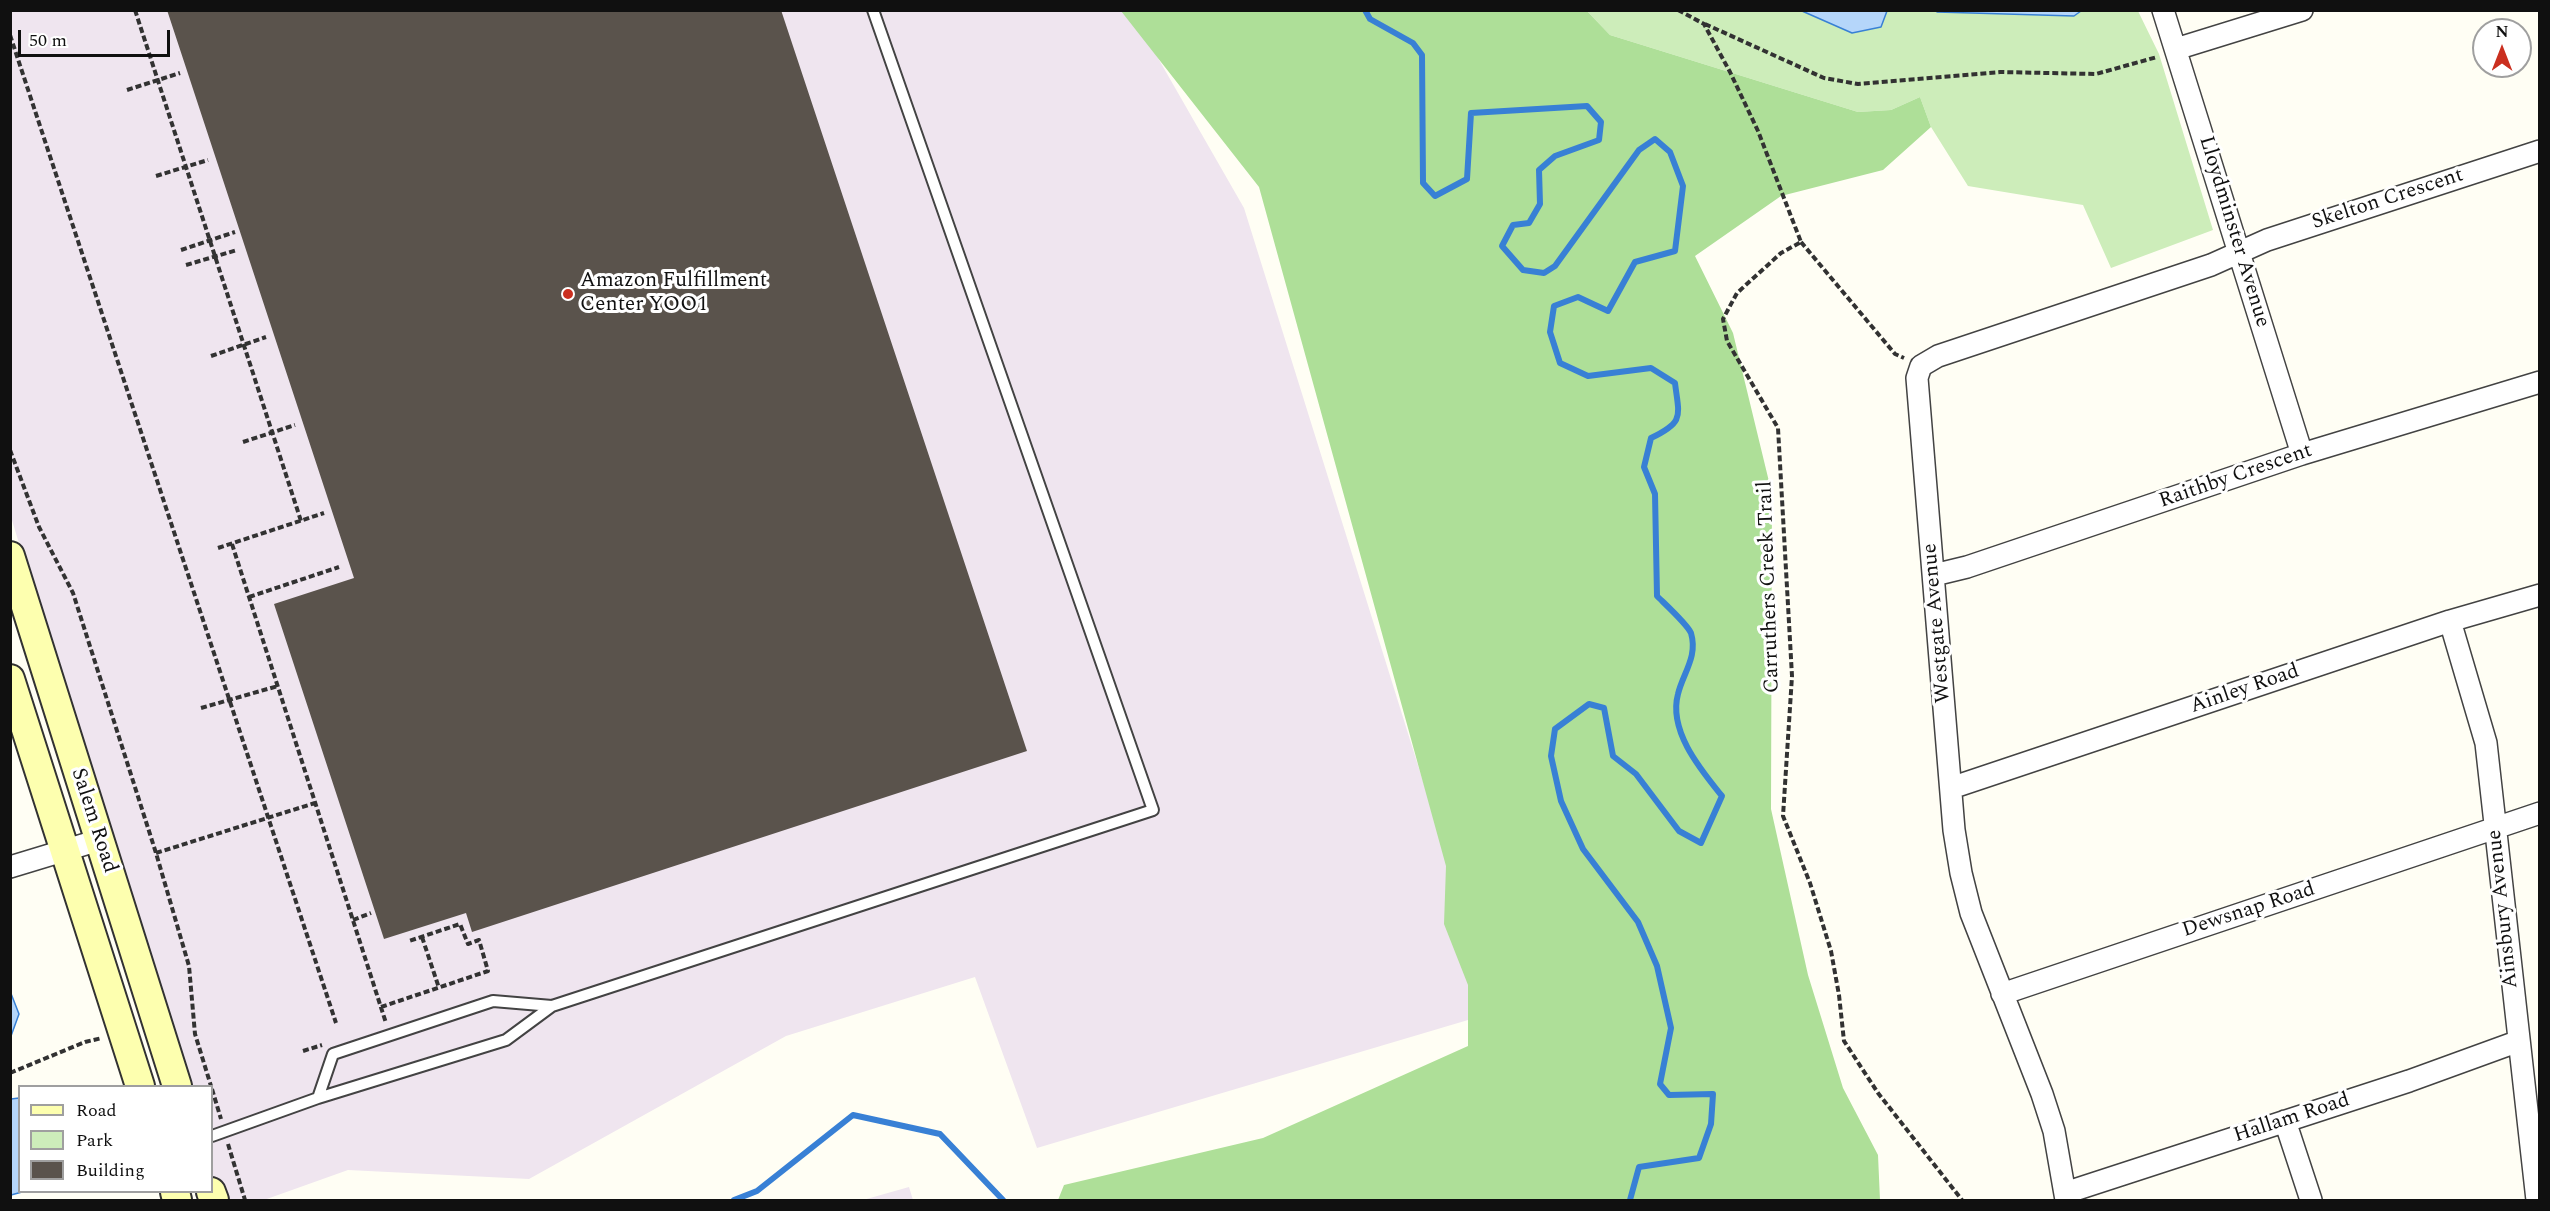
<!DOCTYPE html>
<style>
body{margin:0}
#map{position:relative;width:2550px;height:1211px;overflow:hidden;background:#fffef4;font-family:Spectral,serif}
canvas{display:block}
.frame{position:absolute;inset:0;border:12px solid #101010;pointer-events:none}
.legend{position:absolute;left:18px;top:1085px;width:195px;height:108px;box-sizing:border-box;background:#fff;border:2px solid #9f9f9f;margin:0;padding:8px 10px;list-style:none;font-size:18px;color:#101010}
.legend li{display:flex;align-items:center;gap:12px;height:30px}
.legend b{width:30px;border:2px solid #9f9f9f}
.north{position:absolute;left:2472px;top:18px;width:60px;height:60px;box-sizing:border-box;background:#fff;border:2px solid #9f9f9f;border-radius:50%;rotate:0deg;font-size:16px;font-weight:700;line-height:24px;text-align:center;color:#101010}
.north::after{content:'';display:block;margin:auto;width:21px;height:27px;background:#ca2f1f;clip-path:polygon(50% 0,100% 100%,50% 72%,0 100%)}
.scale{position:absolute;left:18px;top:30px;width:152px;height:27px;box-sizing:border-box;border:3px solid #101010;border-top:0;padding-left:8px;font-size:18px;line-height:21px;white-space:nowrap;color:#101010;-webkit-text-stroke:4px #fff;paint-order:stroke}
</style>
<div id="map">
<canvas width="2550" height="1211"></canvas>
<div class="frame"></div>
<ul class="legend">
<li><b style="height:8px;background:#fdffaf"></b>Road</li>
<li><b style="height:16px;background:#cdedba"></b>Park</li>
<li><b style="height:16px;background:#5a534c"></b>Building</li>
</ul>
<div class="north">N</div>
<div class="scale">50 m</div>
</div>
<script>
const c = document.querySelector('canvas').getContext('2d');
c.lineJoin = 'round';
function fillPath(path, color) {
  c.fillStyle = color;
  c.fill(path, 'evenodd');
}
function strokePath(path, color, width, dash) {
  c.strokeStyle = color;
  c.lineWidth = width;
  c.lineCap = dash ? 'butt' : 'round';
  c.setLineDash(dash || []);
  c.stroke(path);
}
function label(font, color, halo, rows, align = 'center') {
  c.font = font + ' Spectral,serif';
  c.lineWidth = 6;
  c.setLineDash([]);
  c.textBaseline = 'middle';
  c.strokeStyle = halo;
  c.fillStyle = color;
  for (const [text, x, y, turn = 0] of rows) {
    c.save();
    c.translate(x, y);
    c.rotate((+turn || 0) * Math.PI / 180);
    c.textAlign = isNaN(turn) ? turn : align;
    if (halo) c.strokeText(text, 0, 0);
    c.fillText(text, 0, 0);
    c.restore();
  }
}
fillPath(new Path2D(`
 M10,11H1131L1244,208L1495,1012L1037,1148L975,977L786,1036L529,1179L348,1170L264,1200H219L212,1175V1086H184L11,517Z
 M909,1187L913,1200H863Z`), '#efe5ef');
fillPath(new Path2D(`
 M1587,11H2138L2159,54L2213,230L2111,268L2083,205L1968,186L1931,127L1920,97L1891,110L1858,112L1610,35Z`), '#cdedba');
fillPath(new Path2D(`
 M1121,11H1587L1610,35L1858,112L1891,110L1920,97L1931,127L1883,170L1781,196L1695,256L1733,333L1772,494L1771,809L1808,975L1843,1088L1878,1155L1880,1200H1058L1064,1185L1263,1138L1468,1046V985L1444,924L1446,866L1259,187Z`), '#aedf98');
const water = new Path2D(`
 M1802,11H1887L1881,27L1852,33Z
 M1937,11V10L2081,11L2074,16L1937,12Z
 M10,991L19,1014L11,1036H10Z
 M19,1098L20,1192H22L11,1195V1099Z`);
fillPath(water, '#b5d6fa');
strokePath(water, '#3880d5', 1.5);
strokePath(new Path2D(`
 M1365,10L1370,19L1413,43L1422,55L1423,183L1435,196L1467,179L1471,113L1587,106L1601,122L1599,140L1555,156L1539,170L1540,204L1529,223L1513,225L1502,246L1523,270L1544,273L1555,266L1639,150L1655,139L1670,152L1683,186L1675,251L1635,262L1608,311L1578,297L1554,306L1550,332L1560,363L1588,376L1651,368L1675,383C1679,416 1685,422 1651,438L1644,467L1655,494L1657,596C1665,604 1687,624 1691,633C1698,657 1683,673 1678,694C1668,731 1701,770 1722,796L1701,843L1679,831L1636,774L1613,756L1604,708L1589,704L1555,729L1551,756L1561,801L1583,849L1638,922L1657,966L1671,1028L1660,1084L1669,1095L1713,1094L1711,1124L1699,1158L1639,1167L1630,1200
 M734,1200L757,1191L853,1115L940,1134L1003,1200`), '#3880d5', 6);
fillPath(new Path2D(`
 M167,10H781L1027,751L472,932L466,913L384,939L274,604L354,578Z`), '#5a534c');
const service = new Path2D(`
 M318,1098L333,1054L493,1001L552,1006
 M212,1136L318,1098L506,1040L552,1006L1153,810L873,10`);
const minor = new Path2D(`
 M2163,10L2302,454
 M2176,49L2302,10
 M1934,575L1967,567L2302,454L2540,382
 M2450,621L2486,743L2537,1200
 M1951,788L2450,621L2540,595
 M10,867L99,840
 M2002,994L2540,813
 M2285,1121L2311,1200
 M2065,1193L2409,1081L2519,1041
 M2066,1200L2054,1131L2042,1094L1971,913L1961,873L1954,830L1917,378L1921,366L1938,356L2211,265L2267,240L2540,151`);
const secondary = new Path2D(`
 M10,556L177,1086
 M10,679L140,1086
 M175,1192L177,1200
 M211,1192L214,1200`);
strokePath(service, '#434343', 14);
strokePath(minor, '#434343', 24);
strokePath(secondary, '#323232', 32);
strokePath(new Path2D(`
 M135,10L301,521
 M1678,10L1704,24L1730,72L1758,131L1801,242L1781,253L1737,293L1723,319L1727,341L1778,428L1792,676L1783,816L1810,883L1831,951L1839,995L1844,1041L1878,1093L1962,1200
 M1705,24L1824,78L1858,84L2000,72L2096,74L2157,57
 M10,35L336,1023
 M127,90L180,73
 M156,176L208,160
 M1801,242L1895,354L1904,358
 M181,250L235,232
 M186,265L237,250
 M211,356L266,337
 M243,442L295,425
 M10,450L39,527L73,593L156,853L189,966L195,1034L211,1086
 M232,544L386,1023
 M218,548L324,513
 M249,597L339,567
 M201,708L278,686
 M156,853L315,803
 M353,920L371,913
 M422,937L439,988
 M381,1007L488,971L479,940L468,944L460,924L409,941
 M303,1051L322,1045
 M10,1073L85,1042L102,1038
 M212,1089L221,1119
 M228,1144L245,1200`), '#323232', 4, [6, 3]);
strokePath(service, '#fff', 10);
strokePath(minor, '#fff', 21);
strokePath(secondary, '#fdffaf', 28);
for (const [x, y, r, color] of [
 [568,294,6,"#ca2f1f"]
]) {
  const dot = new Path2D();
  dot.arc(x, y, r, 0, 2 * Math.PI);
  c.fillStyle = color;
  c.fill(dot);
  strokePath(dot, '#fff', 2);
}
label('21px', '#101010', '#fff', [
 ["Skelton Crescent",2388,200,-18],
 ["Lloydminster Avenue",2233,232,73],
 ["Raithby Crescent",2236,477,-19],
 ["Carruthers Creek Trail",1770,587,-92],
 ["Westgate Avenue",1938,623,-95],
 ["Ainley Road",2245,690,-19],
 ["Salem Road",93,821,72],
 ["Ainsbury Avenue",2504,909,-96],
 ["Dewsnap Road",2249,911,-18],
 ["Hallam Road",2292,1119,-18]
]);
label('21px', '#101010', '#fff', [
 ["Amazon Fulfillment",580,282],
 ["Center YOO1",580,306]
], 'left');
</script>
